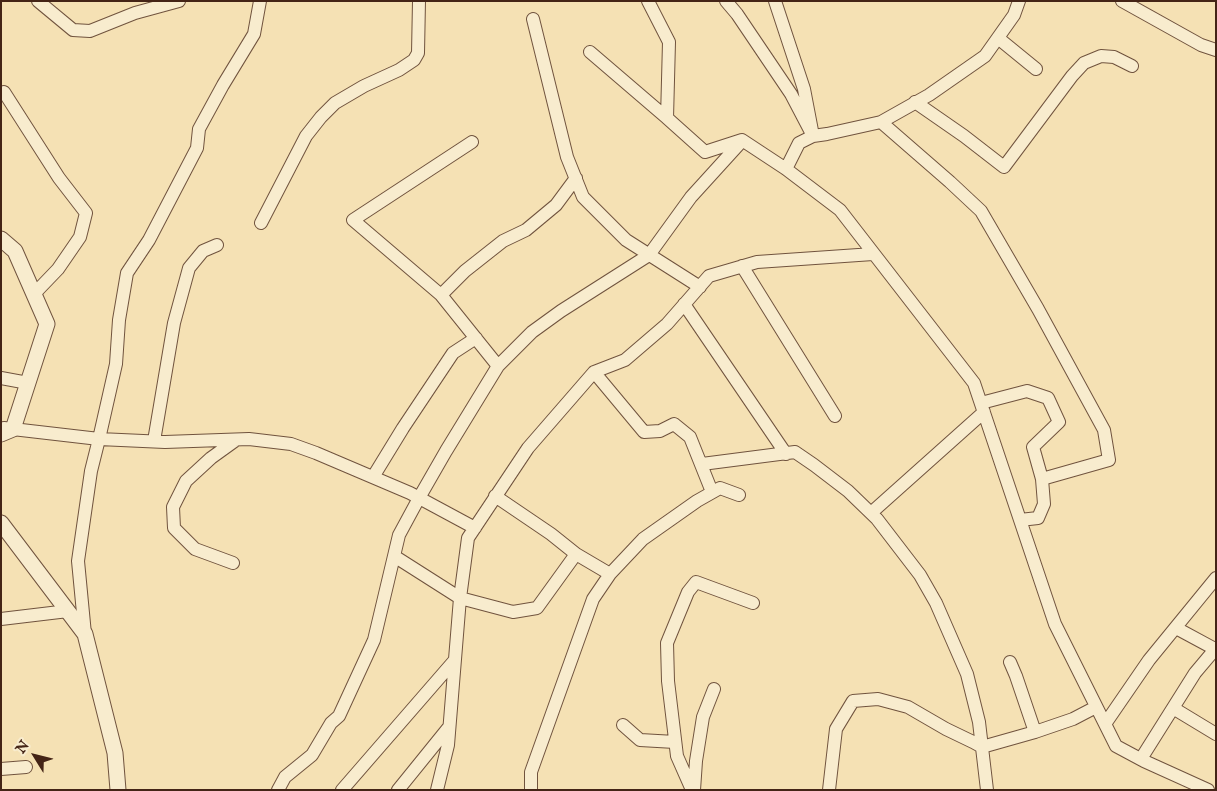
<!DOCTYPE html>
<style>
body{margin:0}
#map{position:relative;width:1217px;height:791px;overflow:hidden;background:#f5e1b4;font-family:"IM FELL English",serif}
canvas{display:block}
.frame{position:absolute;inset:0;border:2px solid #442416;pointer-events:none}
.north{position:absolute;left:10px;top:731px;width:50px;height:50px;-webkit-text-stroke:4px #f8ecce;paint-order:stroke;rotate:306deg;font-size:14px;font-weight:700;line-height:20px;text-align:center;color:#442416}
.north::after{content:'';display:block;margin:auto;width:18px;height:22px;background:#442416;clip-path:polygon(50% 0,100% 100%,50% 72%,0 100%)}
</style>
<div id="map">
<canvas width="1217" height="791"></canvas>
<div class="frame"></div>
<div class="north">N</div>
</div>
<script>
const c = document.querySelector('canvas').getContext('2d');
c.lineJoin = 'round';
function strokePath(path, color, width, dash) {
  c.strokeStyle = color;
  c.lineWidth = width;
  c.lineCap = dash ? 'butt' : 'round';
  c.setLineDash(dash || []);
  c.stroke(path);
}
const minor = new Path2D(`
 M38,1L73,30L90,31L135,13L179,1
 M648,1L669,42L667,118L705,152L742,140L786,169L840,210L974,383L1055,624L1116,746L1144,761L1208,790
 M726,1L737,14L791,94L813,136L804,89L775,1
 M1122,1L1201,45L1216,50
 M533,19L567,157L583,197L626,240L700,287
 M998,38L1036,69
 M590,52L667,118
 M4,92L59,178L86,213L80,237L58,269L34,294
 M915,102L964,136L1004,167L1072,76L1084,63L1101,56L1114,57L1132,66
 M881,122L950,182L981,211L1038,309L1104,430L1109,460L1042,479
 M472,142L353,220L441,295L498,366
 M786,169L799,143L813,136L827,134L881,122L929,95L985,56L1014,15L1019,1
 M261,223L306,136L321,117L335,103L364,86L399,70L414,60L418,53L419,1
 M742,266L835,416
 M441,295L465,271L503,241L526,230L556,205L576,178
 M684,304L786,454
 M594,372L644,432L660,431L674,424L690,437L712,492
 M1,378L28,383
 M981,403L1027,391L1048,398L1059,422L1033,447L1042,479L1044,504L1038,518L1020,520
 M4,428L99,439L165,442L249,439L291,444L316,453L410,493L475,528
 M154,441L174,323L189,268L203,251L217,245
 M702,464L795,452L814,465L848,491L877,519L920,575L936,603L967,674L979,722L987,790
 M373,477L403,428L453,353L476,338
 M495,496L551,534L576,554L610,574
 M871,513L984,412
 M394,556L399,535L419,498L446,451L498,366L532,332L561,311L649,255L691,197L741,142
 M233,563L195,549L174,528L173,507L186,481L211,458L236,440
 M1,619L68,611
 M1176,628L1215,649
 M85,634L78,561L91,471L99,439L116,364L119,320L127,273L149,240L197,148L199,129L223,85L254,34L260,1
 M1010,662L1016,676L1035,732
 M1173,708L1216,734
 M1105,724L1149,660L1216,578
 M623,725L640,740L675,742
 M1144,754L1195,673L1216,648
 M1,769L26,767
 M278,790L285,777L312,755L331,723L339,716L374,640L394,556L460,598L513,612L537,608L576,554
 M342,790L454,661
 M398,790L449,727
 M437,790L448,745L460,598L468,538L528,448L594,372L625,360L667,324L709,276L757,262L873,254
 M531,790V772L593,599L610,574L643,539L697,501L720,488L739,495
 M692,790L677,756L668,681L667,643L688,592L696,582L753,603
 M694,790L696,761L703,717L714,689
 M829,790L836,729L853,701L878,699L908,707L946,729L973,742L982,747L1035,732L1073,719L1096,707`);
const tertiary = new Path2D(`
 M1,239L15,251L47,324L13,429L1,434
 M1,523L85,634L115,753L118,790`);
strokePath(minor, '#70533e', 14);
strokePath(tertiary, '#70533e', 17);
strokePath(minor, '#f8ecce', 12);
strokePath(tertiary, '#f8ecce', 15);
</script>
